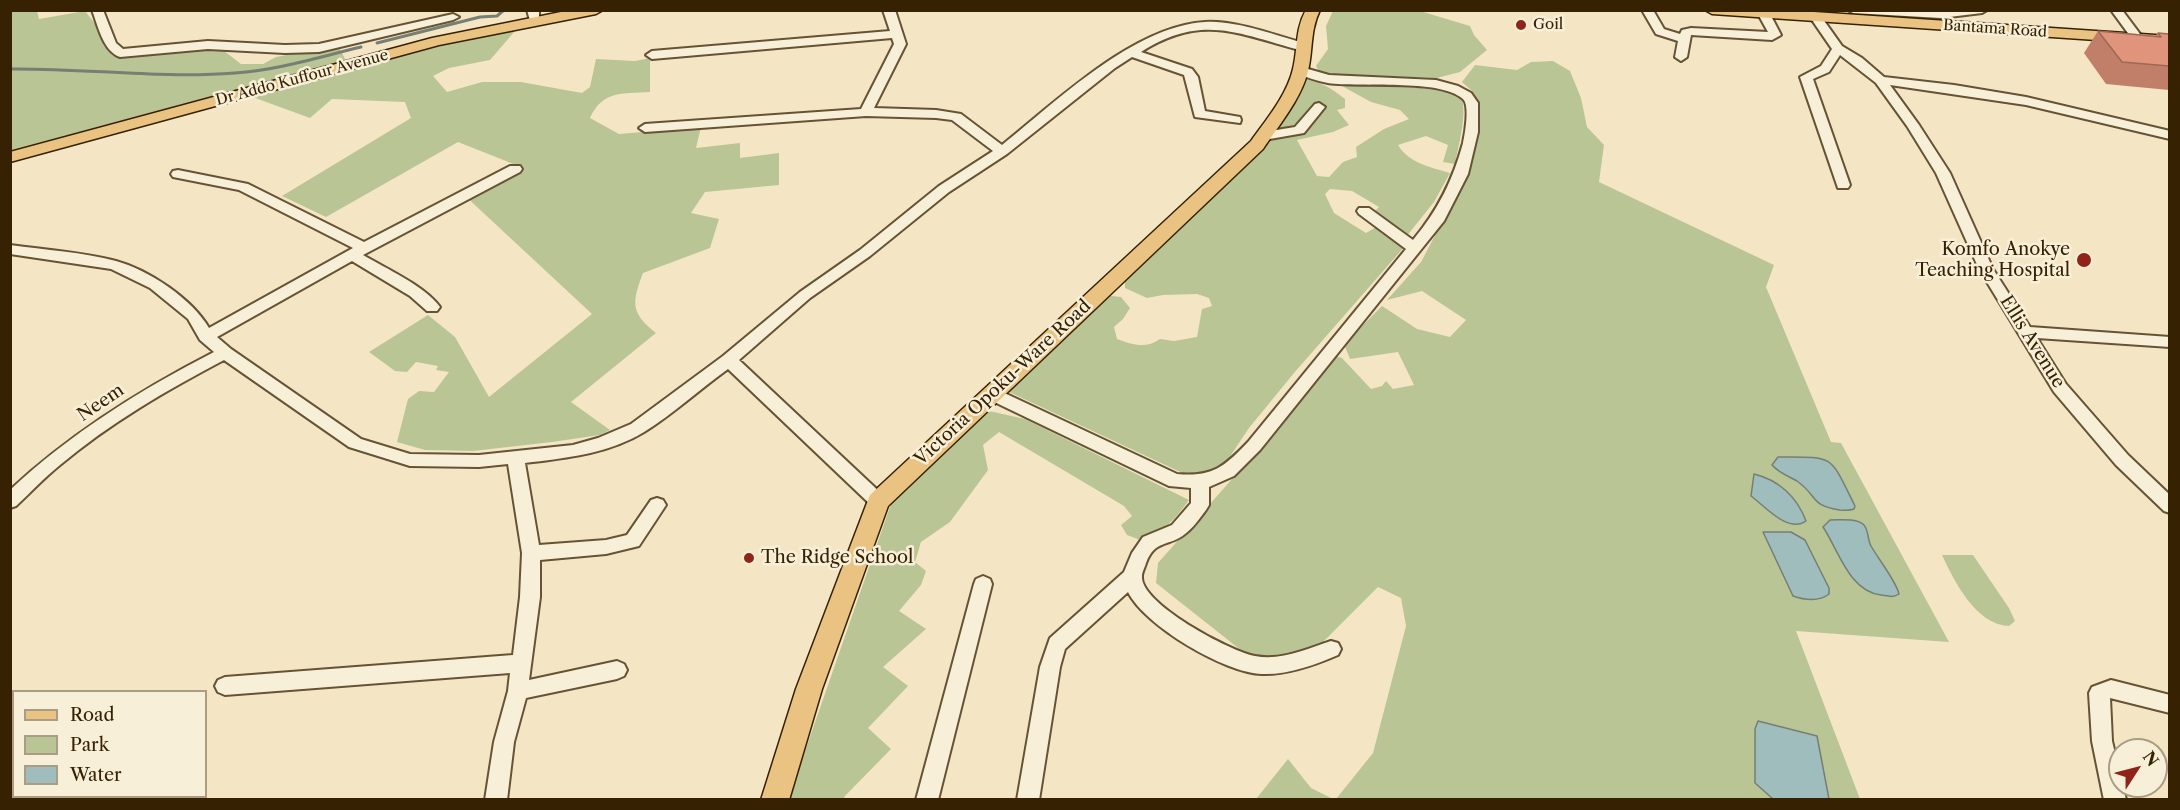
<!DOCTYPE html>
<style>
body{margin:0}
#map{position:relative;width:2180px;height:810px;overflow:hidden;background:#f4e6c4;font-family:"Libre Caslon Text",serif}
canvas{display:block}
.frame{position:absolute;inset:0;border:12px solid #362203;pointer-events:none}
.legend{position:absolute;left:12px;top:690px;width:195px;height:108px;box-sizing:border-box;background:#f8efd9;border:2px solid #aa9d83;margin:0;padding:8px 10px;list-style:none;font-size:18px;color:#362203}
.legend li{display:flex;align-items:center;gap:12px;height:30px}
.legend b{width:30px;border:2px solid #aa9d83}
.north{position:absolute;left:2108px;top:738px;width:60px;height:60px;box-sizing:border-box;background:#f8efd9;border:2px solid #aa9d83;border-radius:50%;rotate:54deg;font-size:16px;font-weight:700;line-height:24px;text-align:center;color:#362203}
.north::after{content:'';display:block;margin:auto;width:21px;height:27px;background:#8f2418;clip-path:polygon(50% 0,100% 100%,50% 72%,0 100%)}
</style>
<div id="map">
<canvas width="2180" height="810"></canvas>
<div class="frame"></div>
<ul class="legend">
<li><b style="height:8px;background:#eac382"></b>Road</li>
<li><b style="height:16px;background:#bac595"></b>Park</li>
<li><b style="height:16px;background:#9fbdbd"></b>Water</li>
</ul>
<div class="north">N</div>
</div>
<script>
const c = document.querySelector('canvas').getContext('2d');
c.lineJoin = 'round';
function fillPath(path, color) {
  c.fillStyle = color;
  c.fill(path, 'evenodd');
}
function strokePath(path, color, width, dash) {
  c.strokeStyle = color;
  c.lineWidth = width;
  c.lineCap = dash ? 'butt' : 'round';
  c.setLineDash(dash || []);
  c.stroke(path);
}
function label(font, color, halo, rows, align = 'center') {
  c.font = font + ' "Libre Caslon Text",serif';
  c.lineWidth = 5;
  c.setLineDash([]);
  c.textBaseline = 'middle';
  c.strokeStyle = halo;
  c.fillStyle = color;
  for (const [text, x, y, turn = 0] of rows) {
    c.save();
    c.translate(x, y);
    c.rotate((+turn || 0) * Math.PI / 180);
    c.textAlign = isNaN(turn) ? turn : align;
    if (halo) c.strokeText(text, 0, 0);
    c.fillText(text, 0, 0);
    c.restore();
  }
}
fillPath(new Path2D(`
 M11,11H37L39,19L85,11L115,49L186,45L219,47L241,64H263L276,57L338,45L346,61L11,150Z
 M1333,11H1420L1470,26L1474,35L1487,50L1460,72L1437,78L1330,75L1320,73L1316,66L1328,49L1326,26Z
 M515,31L490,60L449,68L433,76L447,92L482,82H521L582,93L590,87L596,59L635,61L650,58V92C622,94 603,90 590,118L619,134L701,127L696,148L740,143V158L779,153V185L705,192L691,213L719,219L710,248L643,273C632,302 630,313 656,333L571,402L610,430L600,435L552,442L473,451L425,450L397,442L408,399L419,391L434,392L449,372L436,370L438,366L416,362L407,372L395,371L369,352L428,315L455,337L489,397L592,314L462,193L516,165L458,142L326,217L282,196L411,118L405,102L332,99L310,118L247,95L470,38Z
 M1553,61L1570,71L1581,98L1587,127L1604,145L1599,182L1774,265L1766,287L1831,442L1841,443L1949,642L1796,631L1860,799H1336L1373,753L1406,626L1401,598L1378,587L1315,650L1274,656L1247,655L1156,583L1158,563L1298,404L1295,401L1333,355L1342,358L1371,389L1382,386L1386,381L1393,389L1414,385L1398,352L1350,359L1344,344L1382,306L1417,329L1450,337L1466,320L1422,291L1387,300L1421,262L1471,167L1476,137L1475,99L1472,91L1462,82L1475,65L1517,70L1531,62Z
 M1303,79C1320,81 1331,88 1345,99V108L1337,110L1349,125L1333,132L1297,140L1317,176L1329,177L1343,162L1357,157L1356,147L1384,129L1409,119L1400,110L1371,102L1333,81C1353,82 1456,80 1462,100C1467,115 1458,148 1455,164L1443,162L1448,145L1426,136L1398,145C1409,163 1430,167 1450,173L1434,202L1406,237L1372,214L1379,207L1352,191L1330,189L1325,194L1334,213L1366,233L1378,226L1405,246L1294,373L1249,428L1225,464L1207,475L1191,477L1007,391L1104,295L1121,297L1130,308L1123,319L1114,327L1117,339C1133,345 1146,349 1160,339L1174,341L1197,337L1202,309L1212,306L1209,298L1197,294L1163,295L1147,298L1125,288V282L1273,131Z
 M989,411L1025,419L1189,500C1175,519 1164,532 1143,541L1127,535L1121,525L1132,516L1124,506L999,432L983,445L988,470L950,522L921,542L915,562L926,571L921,585L899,611L926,629L883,667L908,686L868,728L891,749L844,797L847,799L788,800L892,501Z
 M1942,555H1973L2009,608L2015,621L2009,626C1976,625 1954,581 1942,555Z
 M1288,759L1311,788L1333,799H1256Z`), '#bac595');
const water = new Path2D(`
 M1778,457C1836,457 1829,454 1855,506L1854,509C1849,511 1845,510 1840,510C1810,506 1818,496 1797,481C1788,476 1779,473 1772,465Z
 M1754,474C1779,480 1797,497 1806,521C1788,534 1765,506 1751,496Z
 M1830,520C1840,520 1855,518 1863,524C1869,529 1867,539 1871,546C1879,560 1896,581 1899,594C1893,598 1888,596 1881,595C1849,591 1839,551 1823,527Z
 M1763,532H1791L1805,540L1829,588V594C1819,602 1804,600 1793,596Z
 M1758,721L1817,736L1829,799H1773L1755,783V729Z`);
fillPath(water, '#9fbdbd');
strokePath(water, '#757f73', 1.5);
strokePath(new Path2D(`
 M377,43L480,17L497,16L504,10
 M10,69C85,68 160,79 235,73C278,70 319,57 361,47`), '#757f73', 3);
const minor = new Path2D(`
 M92,10H103L116,43L123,49L208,41L285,45L319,44L453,14L459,17L453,20L319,52L285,53L208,49L120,57C103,51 98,26 92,10Z
 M527,10H539V24H531Z
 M883,10H895L906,44L874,108L936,110L961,114L1002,145C1057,101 1134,26 1205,22C1236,20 1277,36 1307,44L1309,47L1303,51C1238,34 1203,13 1141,52L1192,69L1198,77L1205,111L1240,117L1241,120L1240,123L1195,117L1184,75L1132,57L1115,68L1007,154L949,192L870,256L810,298L739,360L884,496L887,501L884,506L878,508L872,506L728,369C700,389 673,414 644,432C608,454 565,458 525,463L539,545L606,540L627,535L651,500L657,498L663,500L666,505L639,546L606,554L540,560V597L529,680L617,661L624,664L627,670L624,676L617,679L526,698L514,742L507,800H485L494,742L508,691L510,673L225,695L218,692L215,686L218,680L225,677L513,655L520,597L522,553L508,464L479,467L410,466L349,447L224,360C167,390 110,423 60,465C45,477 31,492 16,506L10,508V490C71,433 140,390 214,352L200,340L188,319L150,288L111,269L10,254V245C45,250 83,252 116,261C149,270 192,299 209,328L353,248L239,190L173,177L171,174L173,171L178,170L248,184L364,242L510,166H520L522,169L520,172L363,255C385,268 425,286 440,307L437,311H427L410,296L352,261L217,337L231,349L361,439L410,454L479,455L573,445L598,438L631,424L723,356L800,292L860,250L939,186L993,151L952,120L936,118L866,116L645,132L639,128L645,124L861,109L894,44L892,38L652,59L646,55L652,51L890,31Z
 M1642,10H1653L1664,29L1680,34L1682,30L1691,28L1768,32L1758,14L1764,11L1770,14L1781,35L1772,40L1691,35L1687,57L1681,61L1675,57L1678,41L1656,34Z
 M1848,10H1987L1982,13L1941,18L1853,13Z
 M2111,10H2122L2143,38L2141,40H2133Z
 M1816,14L1820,15L1842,46L1862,58L1884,77L1954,85L2026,97L2170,131V139L2026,105L1890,85L1919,125L1950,173L1993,269L2030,327L2170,337V347L2037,338L2066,384L2128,455L2170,495V513L2164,511L2116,465L2054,392L1979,269L1936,173L1907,126L1876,83L1840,55L1829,72L1813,79L1850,185L1848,188H1838L1800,77L1821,66L1832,49L1810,17Z
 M1301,67L1329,75L1436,80L1458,86L1471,93L1478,103V132L1468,174L1444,221L1260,450L1234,476L1209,487V505L1206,510C1200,518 1193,528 1185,534C1169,547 1155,539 1146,563C1145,567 1142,572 1142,576C1139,603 1231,652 1255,656C1281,661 1307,649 1331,641L1338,643L1341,649L1338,655C1315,665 1288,675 1262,674C1225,673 1145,626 1128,592L1065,649L1060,667L1039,800H1017L1040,667L1050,638L1124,572L1132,553L1143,537L1172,525L1191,503V488L1169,486L986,398L984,394L986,390H998L1177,474C1213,477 1224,467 1248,442L1406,249L1359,214L1357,211L1359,208H1369L1413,240C1438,210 1453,180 1463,143C1465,134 1470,105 1463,99C1439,78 1360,88 1328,83C1317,81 1307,77 1297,74L1295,71Z
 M1319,103L1325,107L1304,133L1264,140L1258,136L1264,132L1295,127L1315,104Z
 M983,576L990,579L992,584L938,800H916L974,584L976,579Z
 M2111,680L2170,695V713L2110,698L2112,741L2120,774V786H2123L2126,800H2104L2092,741L2089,693L2092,687Z`);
const major = new Path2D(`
 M571,10H603L596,14L439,45L10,162V152L432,38Z
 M1306,10H1320C1310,30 1313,50 1308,71C1301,99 1279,125 1263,149L888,506L822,689L789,800H761L796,689L870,495L1251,141C1266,120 1287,95 1293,69C1298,49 1295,29 1306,10Z
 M1705,10H1784L2170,36V45L1712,14Z`);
strokePath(minor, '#665333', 4);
strokePath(major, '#362203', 3);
fillPath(minor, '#f8efd9');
fillPath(major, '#eac382');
fillPath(new Path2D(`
 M2098,31L2155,36L2158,33L2169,34V90L2106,84L2084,53Z`), '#c17f6a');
const building = new Path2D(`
 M2098,31L2161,37L2158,33L2169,34V66L2122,62Z`);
fillPath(building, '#e0947b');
strokePath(building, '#9d6856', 1.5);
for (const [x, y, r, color] of [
 [1521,25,6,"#8f2418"],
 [2084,260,8,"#8f2418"],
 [749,558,6,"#8f2418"]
]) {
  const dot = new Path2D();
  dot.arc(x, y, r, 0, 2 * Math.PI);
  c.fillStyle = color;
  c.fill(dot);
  strokePath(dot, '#f8efd9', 2);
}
label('15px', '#362203', '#f8efd9', [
 ["Goil",1533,25]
], 'left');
label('15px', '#362203', '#f8efd9', [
 ["Bantama Road",1995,29,4],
 ["Dr Addo Kuffour Avenue",302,78,-15]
]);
label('18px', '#362203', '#f8efd9', [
 ["Komfo Anokye",2070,250],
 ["Teaching Hospital",2070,271],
 ["The Ridge School",761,558,"left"]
], 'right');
label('18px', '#362203', '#f8efd9', [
 ["Ellis Avenue",2032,342,58],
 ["Victoria Opoku-Ware Road",1003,383,-43],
 ["Neem",101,403,-34]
]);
</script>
